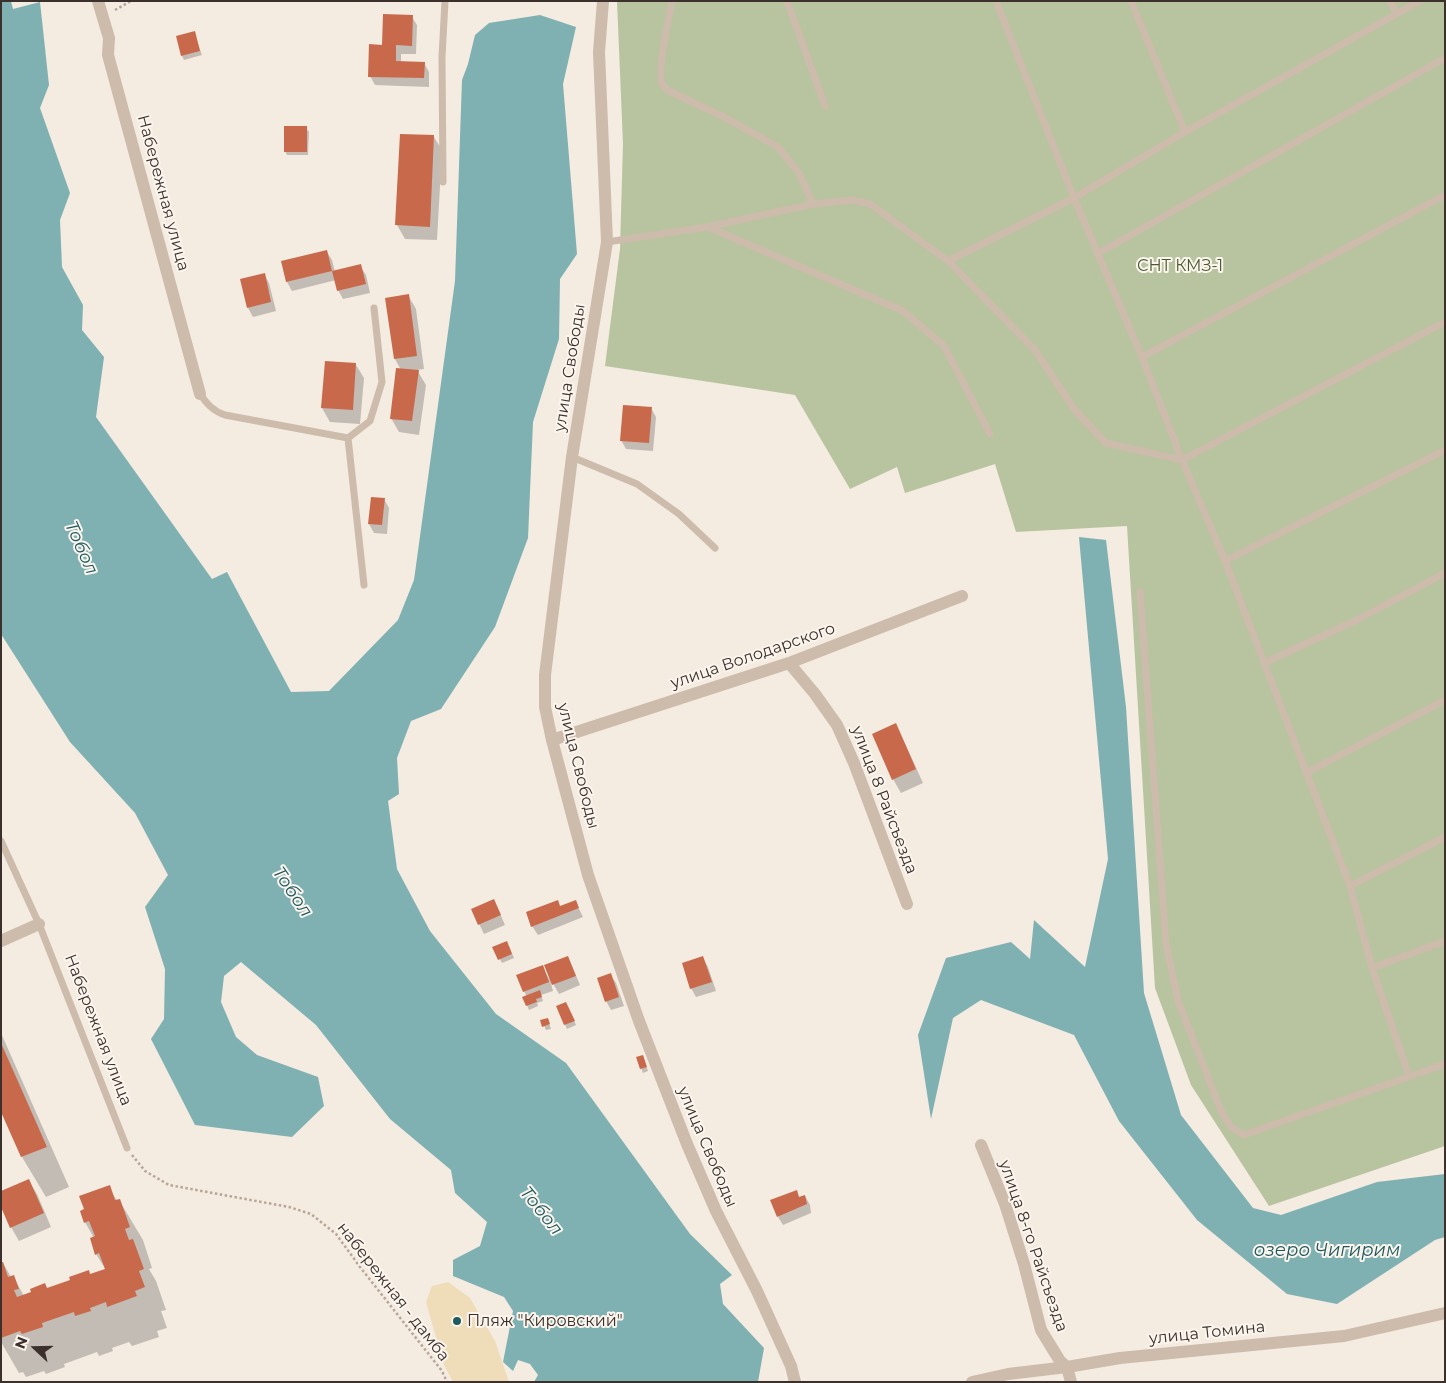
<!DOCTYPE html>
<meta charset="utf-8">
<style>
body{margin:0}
#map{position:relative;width:1446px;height:1383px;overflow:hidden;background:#f4ebe1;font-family:Montserrat,sans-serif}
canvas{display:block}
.frame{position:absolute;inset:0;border:2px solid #3b302b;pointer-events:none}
.north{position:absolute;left:10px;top:1323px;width:50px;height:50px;-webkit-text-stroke:4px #fbf5ee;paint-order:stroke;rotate:291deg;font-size:14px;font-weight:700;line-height:20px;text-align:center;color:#3b302b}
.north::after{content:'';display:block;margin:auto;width:18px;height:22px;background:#3b302b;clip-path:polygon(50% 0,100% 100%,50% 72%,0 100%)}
</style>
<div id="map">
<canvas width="1446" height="1383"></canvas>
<div class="frame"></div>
<div class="north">N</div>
</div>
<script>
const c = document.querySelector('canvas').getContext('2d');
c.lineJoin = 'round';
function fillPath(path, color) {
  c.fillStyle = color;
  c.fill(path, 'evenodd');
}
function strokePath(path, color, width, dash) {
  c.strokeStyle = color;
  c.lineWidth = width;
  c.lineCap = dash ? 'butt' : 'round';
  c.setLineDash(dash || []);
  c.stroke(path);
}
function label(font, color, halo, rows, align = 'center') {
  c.font = font + ' Montserrat,sans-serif';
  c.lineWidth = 4;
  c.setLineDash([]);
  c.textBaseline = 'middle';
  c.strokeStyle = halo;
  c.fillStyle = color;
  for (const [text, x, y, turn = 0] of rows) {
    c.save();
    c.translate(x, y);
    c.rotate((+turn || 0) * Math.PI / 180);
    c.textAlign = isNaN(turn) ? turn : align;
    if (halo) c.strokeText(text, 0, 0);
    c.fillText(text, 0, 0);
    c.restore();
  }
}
fillPath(new Path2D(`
 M617,1H1445V1146L1269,1206L1191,1085L1155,988L1127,526L1016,532L995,464L905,493L897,467L850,489L795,395L605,366L620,249L623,144Z`), '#b8c4a0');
fillPath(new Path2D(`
 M448,1282L470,1298L495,1341L509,1382H453L444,1365L426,1302L432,1286Z`), '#efdcb8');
fillPath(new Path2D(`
 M1,1H11L13,9L40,2L49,85L40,108L70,193L60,220L62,267L83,305L82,330L104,357L96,417L212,579L227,572L291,692L329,691L398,620L414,580L455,281L462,80L468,64L475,35L489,23L540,15L576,27L563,84L577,254L560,279L559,339L533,422L528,538L495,627L441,709L411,721L397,758L399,794L388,801L397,869L430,931L496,1014L566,1063L690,1234L732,1275L720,1284L723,1304L764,1348L758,1382H534L538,1375L530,1364L518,1360L513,1371L503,1362L513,1311L504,1297L453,1276V1260L480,1246L487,1222L455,1193L451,1170L390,1119L316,1025L241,962L224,976L221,1002L236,1037L257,1055L318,1077L324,1106L292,1137L195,1125L151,1039L164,1019L165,969L145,907L168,875L135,813L70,742L1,634Z
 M1079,537L1106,540L1126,707L1144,993L1181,1115L1253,1208L1281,1215L1377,1182L1445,1174V1237L1435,1240L1337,1304L1287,1294L1197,1220L1119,1121L1074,1035L981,1000L953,1018L931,1119L918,1035L946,958L1011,942L1030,959L1034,920L1085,967L1108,859Z`), '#7fb0b2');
fillPath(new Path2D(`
 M412,17L417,25L416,54H401V62L424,63L429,72V87L375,85L370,76Z
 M194,33L202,55L184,60L182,56Z
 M306,128L309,132L308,155H287L285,151Z
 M401,135L434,137L442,150L437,240L405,239L397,225Z
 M327,252L332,260L335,272L360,266L366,275L370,293L343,299L338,290L336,280L292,291L287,282L282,262Z
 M264,274L269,283L276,311L253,317L248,308Z
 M408,295L416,309L424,369L417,370L426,385L419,435L399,432L391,418L401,370L395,359Z
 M356,365L364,378L360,424L330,422L322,408Z
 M651,408L656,417L653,451L626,449L621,440Z
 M384,499L389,508L387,534L374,533L369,524Z
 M895,725L903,739L923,783L901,793L893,779Z
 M575,901L583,917L538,935L532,926L560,907Z
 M472,909H498L505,925L484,934Z
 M509,946L514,958L502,963L494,948Z
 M567,957L572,966L580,985L559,994L551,980Z
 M703,958L708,967L716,991L696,997L691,988Z
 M542,967L550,980L553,991L541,995L543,1001L537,1003L538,1006L529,1010L524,998L527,997L524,991Z
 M610,974L616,983L624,1006L611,1010L606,1001Z
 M557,1007H568L576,1025L567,1029Z
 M542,1021L549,1023L551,1029L546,1030Z
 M1,1033L69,1187L46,1197L22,1157L1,1109Z
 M643,1056L648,1071L643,1073L637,1058Z
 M29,1181L37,1194L51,1227L19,1241L11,1227Z
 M109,1187L117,1201L119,1200L143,1240L152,1268L149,1269L156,1281L166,1310L161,1311L167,1328L157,1331L159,1337L132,1346L129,1342L112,1348L113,1351L99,1356L97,1352L64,1364L65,1367L46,1374L44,1371L26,1377L23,1372L19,1373L1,1342V1264L3,1263L11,1277L13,1276L24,1296L47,1289L106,1270L96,1254L94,1238L85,1222Z
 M805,1196L810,1205L811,1213L783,1225L778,1217L800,1198Z`), '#0003');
fillPath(new Path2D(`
 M383,14L413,15L412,46L396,45V61L425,62L424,78L368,77L369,44L382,45Z
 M195,31L200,51L181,56L176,36Z
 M284,126H307V152H284Z
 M400,134L434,135L430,227L395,225Z
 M327,250L332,271L286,282L281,261Z
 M361,264L366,284L337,291L332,271Z
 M265,273L271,302L247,308L240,279Z
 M409,294L417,356L394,359L385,298Z
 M325,361L356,363L353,410L321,408Z
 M396,368L419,370L412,421L390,419Z
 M623,405L652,407L649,443L620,441Z
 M371,497L385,498L382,525L368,524Z
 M896,723L916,769L892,780L872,734Z
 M494,899L501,915L478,925L471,909Z
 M558,900L560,906L576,900L579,908L531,927L526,912Z
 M507,941L512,954L498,960L492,947Z
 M568,956L576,976L552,985L544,965Z
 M703,956L712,982L690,989L682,963Z
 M543,965L549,982L523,992L516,975Z
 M611,973L619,997L605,1002L597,978Z
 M540,990L542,997L536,999L537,1002L526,1006L522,997Z
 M566,1002L575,1021L564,1025L556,1006Z
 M548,1018L550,1024L542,1027L540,1020Z
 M1,1043L47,1147L21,1157L1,1112Z
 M643,1055L647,1067L640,1069L636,1057Z
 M29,1179L44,1213L10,1228L1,1207V1191Z
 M110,1185L115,1200L120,1199L130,1227L125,1229L129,1240L133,1239L144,1269L139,1271L145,1287L135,1291L137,1296L107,1307L106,1302L90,1308L91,1311L75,1316L74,1312L42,1323L43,1327L22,1334L20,1331L1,1338V1262H3L8,1277L14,1275L19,1289L14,1290L17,1297L31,1292L30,1289L45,1283L47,1288L70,1280L69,1277L89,1270L90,1274L105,1269L99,1253L95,1255L90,1238L95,1236L89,1221L84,1223L80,1211L84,1209L79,1196Z
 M797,1190L799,1197L805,1195L807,1204L777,1217L770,1200Z`), '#c8694b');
strokePath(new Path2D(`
 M115,10L131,1
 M132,1155L145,1171L169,1185L289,1207L311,1214L336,1234L360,1267L442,1371L447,1382`), '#b9a596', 2.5, [2.5, 2.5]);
strokePath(new Path2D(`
 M672,1C669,17 657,70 662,84C664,86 666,88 667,90L724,117L778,147L799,173L813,204
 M787,1L825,106
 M996,1L1074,198L1142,357L1182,460L1445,322
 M1131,1L1185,132
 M1390,1L1397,14
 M443,182L442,57L445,1
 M708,227L903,311L944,346L990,434
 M607,242L707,227L813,204L853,200L870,204L948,261L1035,350L1074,409L1106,443L1182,460L1225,561L1350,886L1372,968L1409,1076
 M1097,254L1445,58
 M948,261L1074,198L1185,132L1420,1
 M1142,357L1445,195
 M200,394C207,404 213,411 225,415L348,438L370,421L382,382L374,308
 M348,438L364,585
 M572,457L637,484L679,514L715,548
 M1225,561L1445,450
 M1140,592L1166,943L1178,1001L1222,1113L1231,1127L1244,1135L1445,1064
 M1264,663L1357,620L1445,573
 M1306,773L1445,700
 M1,841L39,924L127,1148
 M1350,886L1445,837
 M1372,968L1445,941`), '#cdbbac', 7);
strokePath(new Path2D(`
 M98,1L109,38L108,55L200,394
 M789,663L815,694L837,725L854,763L907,904
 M552,740L789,663L962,596
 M1,941L39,924
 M981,1145L1005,1204L1024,1264L1041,1330L1060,1361L1067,1367L1071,1382
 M972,1382L1008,1374L1067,1367L1120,1358L1344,1336L1445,1313`), '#cdbbac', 12);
strokePath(new Path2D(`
 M603,1L599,52L607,242L572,457L545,675V707L552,740L588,875L639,1021L687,1144L716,1211L757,1291L791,1366L795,1382`), '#cdbbac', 12);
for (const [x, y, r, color] of [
 [457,1321,5,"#1f5a5e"]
]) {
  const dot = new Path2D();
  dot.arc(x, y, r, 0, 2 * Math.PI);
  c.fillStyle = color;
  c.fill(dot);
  strokePath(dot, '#fbf5ee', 2);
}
label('16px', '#3b302b', '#fbf5ee', [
 ["Набережная улица",163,193,75],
 ["улица Свободы",570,368,-81],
 ["улица Володарского",753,656,-19],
 ["улица Свободы",578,766,76],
 ["улица 8 Райсъезда",884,800,69],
 ["Набережная улица",98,1030,69],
 ["улица Свободы",707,1147,67],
 ["улица 8-го Райсъезда",1033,1246,71],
 ["набережная - дамба",393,1292,52],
 ["улица Томина",1207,1333,-6]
]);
label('16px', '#4a5a2e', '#fbf5ee', [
 ["СНТ КМЗ-1",1180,266]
]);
label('16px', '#3b302b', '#fbf5ee', [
 ["Пляж \"Кировский\"",467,1321]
], 'left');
label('italic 18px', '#1f5a5e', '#fbf5ee', [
 ["Тобол",81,548,66],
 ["Тобол",292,892,56],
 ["Тобол",541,1211,51],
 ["озеро Чигирим",1327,1251]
]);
</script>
